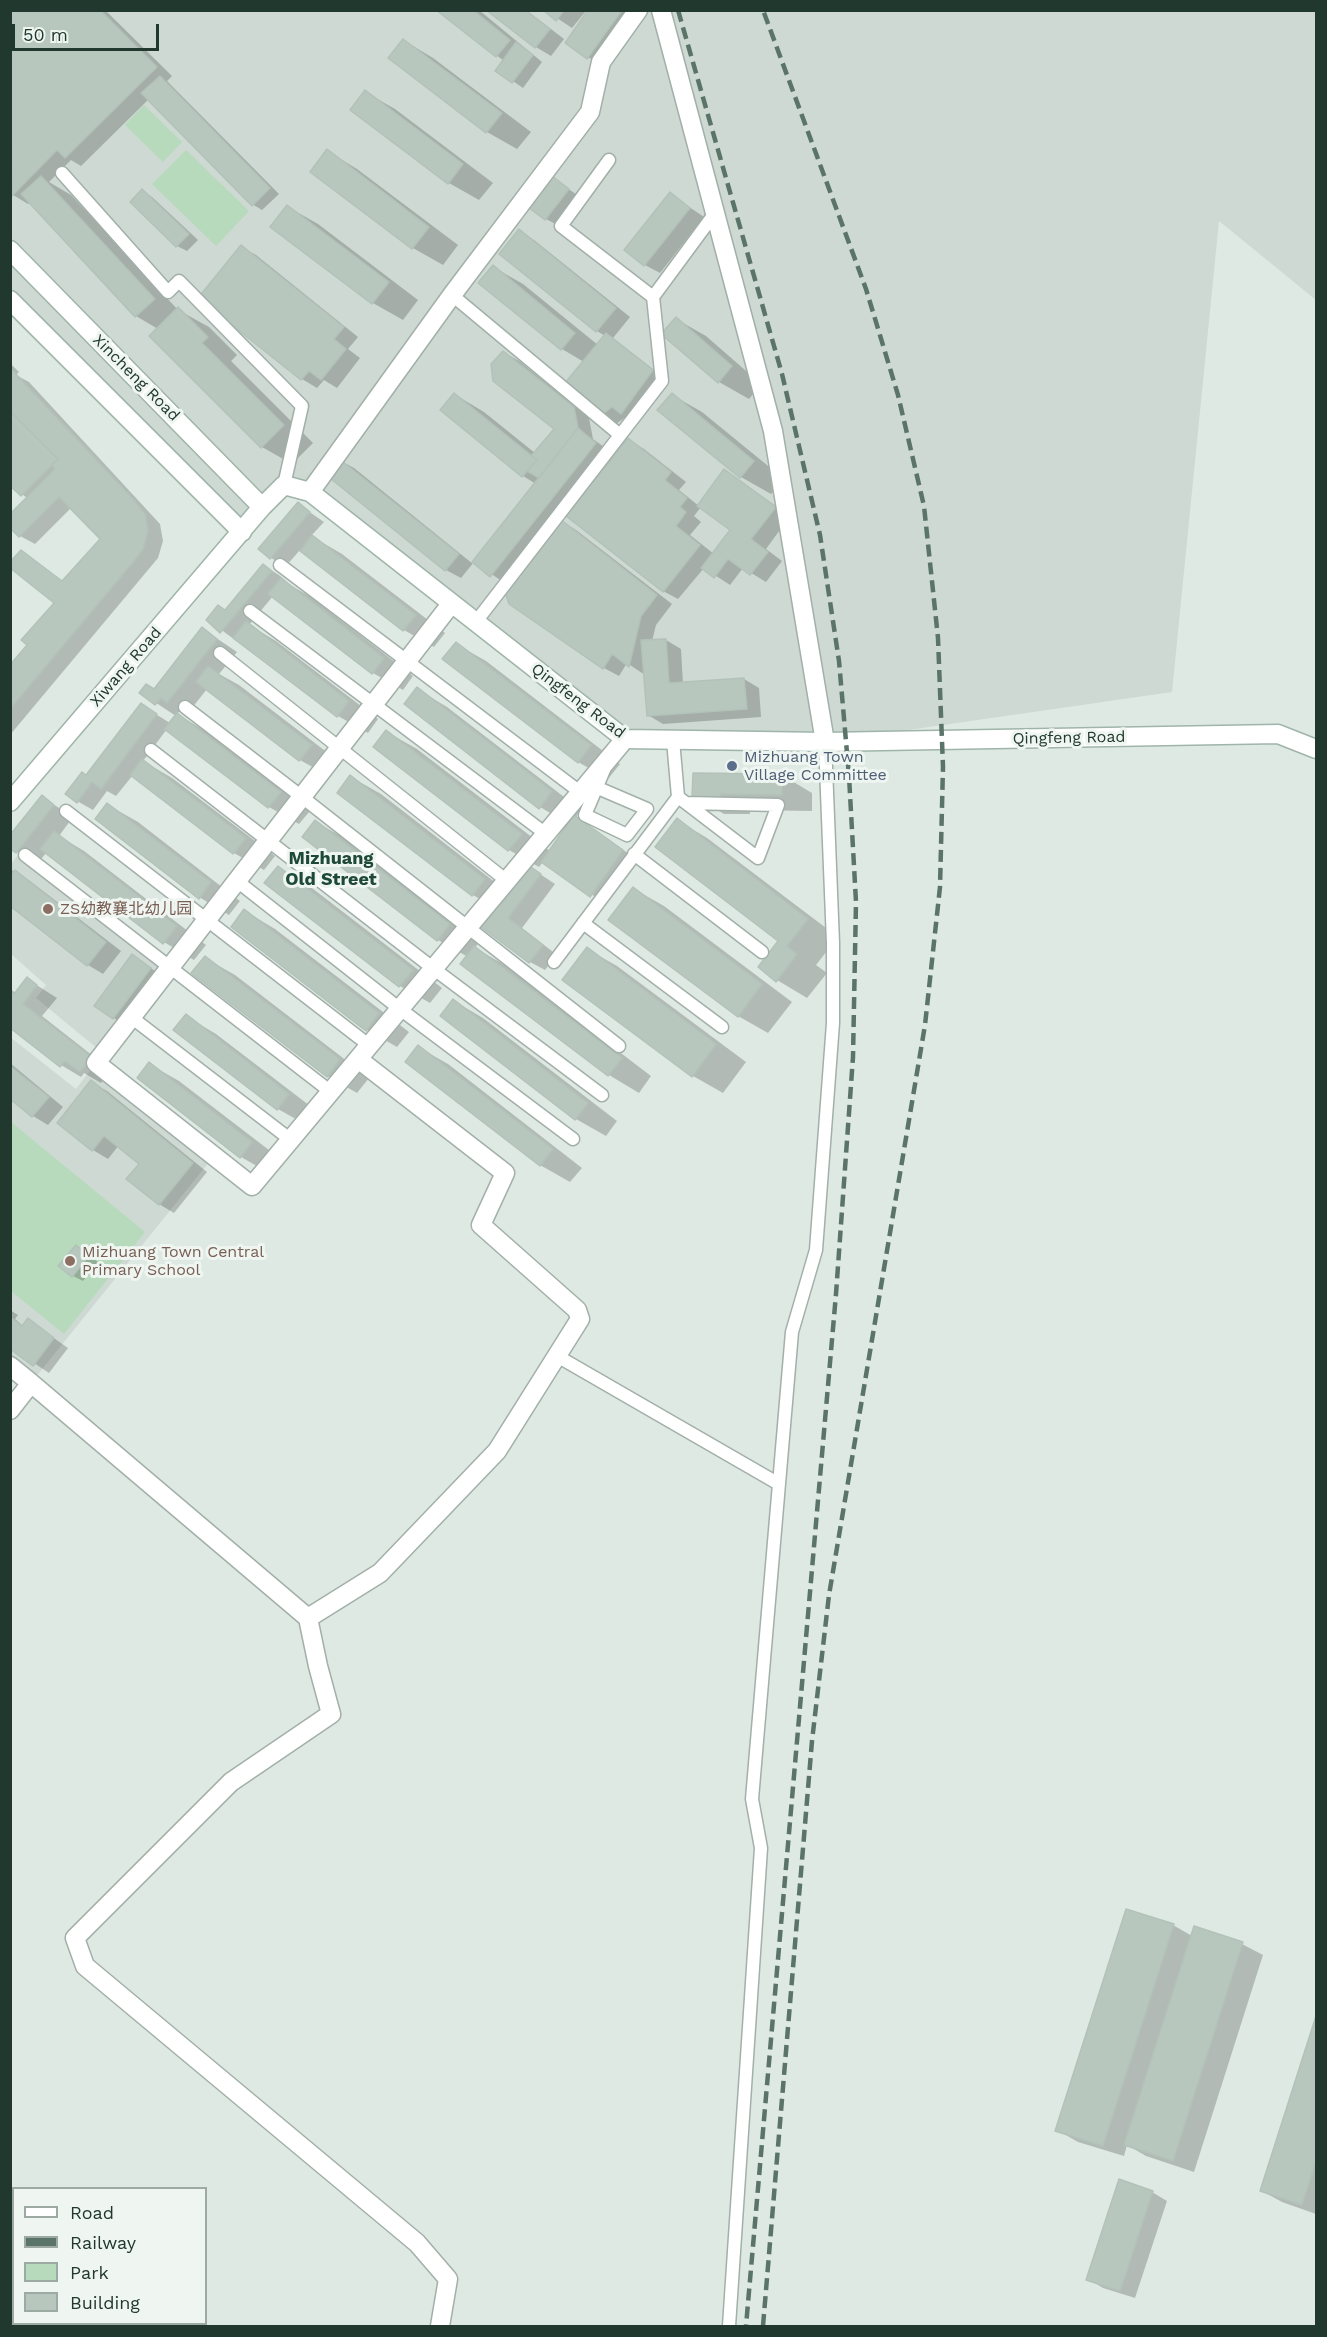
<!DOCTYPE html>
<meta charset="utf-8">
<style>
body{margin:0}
#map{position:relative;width:1327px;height:2337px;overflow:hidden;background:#dfe9e3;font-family:"Work Sans",sans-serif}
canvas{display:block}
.frame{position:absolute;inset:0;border:12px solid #21382e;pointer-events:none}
.legend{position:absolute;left:12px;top:2187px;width:195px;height:138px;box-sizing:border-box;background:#eff6f1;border:2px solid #9daaa3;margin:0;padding:8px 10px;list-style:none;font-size:18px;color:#21382e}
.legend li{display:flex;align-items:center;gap:12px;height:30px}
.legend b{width:30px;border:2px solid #9daaa3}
.scale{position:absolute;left:12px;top:24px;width:147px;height:27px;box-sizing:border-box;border:3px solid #21382e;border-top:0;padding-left:8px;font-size:18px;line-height:21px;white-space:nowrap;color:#21382e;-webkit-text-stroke:4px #eff6f1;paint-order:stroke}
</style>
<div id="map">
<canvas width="1327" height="2337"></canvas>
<div class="frame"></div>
<ul class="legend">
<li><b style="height:8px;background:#fff"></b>Road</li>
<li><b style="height:8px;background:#5b7469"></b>Railway</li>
<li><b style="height:16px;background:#b8dabc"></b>Park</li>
<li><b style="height:16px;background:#b7c7be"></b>Building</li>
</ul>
<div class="scale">50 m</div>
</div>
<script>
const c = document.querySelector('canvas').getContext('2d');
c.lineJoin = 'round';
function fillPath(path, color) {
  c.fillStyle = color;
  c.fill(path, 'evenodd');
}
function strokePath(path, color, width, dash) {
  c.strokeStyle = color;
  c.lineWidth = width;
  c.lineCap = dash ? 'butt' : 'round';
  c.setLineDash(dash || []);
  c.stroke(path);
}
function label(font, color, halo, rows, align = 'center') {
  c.font = font + ' "Work Sans","Noto Sans SC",sans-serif';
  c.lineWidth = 6;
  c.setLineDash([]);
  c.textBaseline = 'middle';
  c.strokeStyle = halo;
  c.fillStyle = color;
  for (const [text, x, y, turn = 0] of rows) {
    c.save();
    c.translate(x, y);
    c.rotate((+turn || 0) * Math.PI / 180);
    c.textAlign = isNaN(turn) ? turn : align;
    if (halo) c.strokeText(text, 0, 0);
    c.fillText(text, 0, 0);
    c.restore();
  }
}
fillPath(new Path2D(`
 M10,11H1316V300L1219,221L1172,692L825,742L625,739L310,492L284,485L242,532L11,300Z
 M17,856L162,969L98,1049L36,998L46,985L11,954V864Z
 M10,1037L76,1089L96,1063L214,1156L31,1383L11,1366Z`), '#cdd9d2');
fillPath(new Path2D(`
 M144,105L182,142L163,162L125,125Z
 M186,150L249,211L216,246L152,184Z
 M11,1122L145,1232L64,1334L11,1291Z`), '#b8dabc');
fillPath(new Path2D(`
 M10,10H105L172,76L167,81L279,194L262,210L252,204L149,99L81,166L71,160L49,182L71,195L178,310L209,327L237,355L231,361L313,443L292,464L262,447L158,329L136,316L30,202L28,204L10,193Z
 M439,10H479L542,62L523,88L497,70L504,61Z
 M488,10H526L564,39L551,56L536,47Z
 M545,10H583L585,12L572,28Z
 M590,10H643L603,67L567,43Z
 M403,40L433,58L531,132L517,149L487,132L390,58Z
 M365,92L395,109L493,183L479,200L449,183L352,109Z
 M327,151L357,169L458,245L443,265L413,248Z
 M548,175L583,199L561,227L546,219Z
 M142,191L152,197L198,240L187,251L177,246Z
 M670,194L704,217L660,273L645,265Z
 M288,207L318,224L418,300L403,320L373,303L272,227Z
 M519,231L534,240L630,317L613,338L667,380L636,421L627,416L616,424L601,415L584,362L562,349L493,267L523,284L598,345L605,336L597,331Z
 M241,247L256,255L358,337L348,349L360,358L337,388L324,380L317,388L302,379L200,297Z
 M676,319L706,336L761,384L749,399L719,382Z
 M503,352L519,361L589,418L593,439L611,452L561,521L576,530L672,604L656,625L652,641L666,640L681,649L683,684L744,679L759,688L761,717L663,724L648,715L645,675L627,663L619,676L604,668L515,608L508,595L506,584L474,562L461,578L446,570L339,460L354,468L473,564L536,484L523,476L442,409L454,394L484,412L535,453L556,428Z
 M10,363L19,372L16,375L29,382L160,524L163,541L158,558L10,735V667L30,645L56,603L21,552L64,582L102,539L71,508L35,544L20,536L28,499L10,484Z
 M672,395L702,412L784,479L771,494L741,477L660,410Z
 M629,440L644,449L686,482L679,490L699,506L725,470L790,516L766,549L782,561L766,582L743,568L730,585L704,568L678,599L663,591ZM701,507L732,530L714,554L690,535L701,522L694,516Z
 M298,504L324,522L311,536L342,554L445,633L434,647L404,630L300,550L286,566L271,558Z
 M264,566L279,575L286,581L285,582L311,597L413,676L403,690L373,673L273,596L249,625L276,641L378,719L368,733L338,716L208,620L226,611Z
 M203,629L237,652L219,674L239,685L341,763L330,777L300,760L207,689L188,713L182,709L177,714L207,732L310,811L299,824L269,807L167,729L143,761L172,778L275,856L264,870L234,853L133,775L116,796L107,791L93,810L77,801L87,776L141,705L170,723L176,716L141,693L155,690Z
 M456,644L486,661L620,764L608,779L578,762Z
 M417,689L447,707L581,810L575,818L637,859L606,904L543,862L539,867L509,850L387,732L417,749L550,851L569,824L540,807Z
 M782,775L812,793V811L750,810V814H724L694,796Z
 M351,777L381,794L505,890L525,864L555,884L522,928L557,955L545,970L530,962L492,906L473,895L339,792Z
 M42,797L73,817L59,836L84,851L206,945L194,960L164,942L47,852L37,864L10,847Z
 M108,805L138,822L240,901L229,915L199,897Z
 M677,820L707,838L838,937L816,965L827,973L807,998L777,980L760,967L780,941Z
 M316,822L346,839L479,942L475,948L505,965L651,1076L639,1093L609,1075L462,964L468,957L438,940Z
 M278,868L308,885L442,988L430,1003L400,986L266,883Z
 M10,869L30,881L121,951L103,974L88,965L10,905Z
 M634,889L664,906L792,1002L768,1033L738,1016Z
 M245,911L275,929L409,1032L397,1047L367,1030Z
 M587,949L617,966L746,1062L723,1093L693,1076Z
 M205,958L235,975L369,1078L357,1093L327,1076Z
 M143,962L160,975L123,1024L114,1018Z
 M27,979L57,998L42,1016L111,1070L101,1083L84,1073L81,1077L61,1065L10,1009V989L16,993Z
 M454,1001L483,1018L617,1121L606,1136L576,1119Z
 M186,1016L216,1034L318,1112L308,1126L278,1109Z
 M418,1047L448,1064L582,1168L570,1182L540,1165Z
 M10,1063L63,1107L48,1125L33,1116L10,1097Z
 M149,1064L179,1081L282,1160L271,1174L241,1157Z
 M91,1082L107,1091L207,1172L174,1213L159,1204L141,1163L119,1145L108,1159L93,1150Z
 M76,1246L98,1262L83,1281L73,1276Z
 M10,1310L18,1315L15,1319L23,1326L28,1320L68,1348L49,1373L10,1347Z
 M1173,1925L1192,1936L1242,1944L1263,1955L1194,2172L1146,2156L1127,2145L1124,2156L1078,2142L1057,2130Z
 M1316,2021V2214L1282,2202L1262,2191Z
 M1152,2192L1167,2201L1135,2298L1103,2288L1088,2279Z`), '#0003');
const building = new Path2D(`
 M10,10H100L157,67L65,158L57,150L12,196Z
 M436,10H473L510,40L496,57Z
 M486,10H525L550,29L535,48Z
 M543,10H564L556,21Z
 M588,10H622L587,59L565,43Z
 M403,39L502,113L486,133L388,58Z
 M516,42L533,55L512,83L495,71Z
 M160,76L270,188L252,206L141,93Z
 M365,90L463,164L448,184L350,110Z
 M327,149L429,227L412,249L310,172Z
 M548,173L569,189L545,220L524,204Z
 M41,176L155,299L135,317L21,194Z
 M142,189L189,234L176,247L130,202Z
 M670,192L690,208L644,266L624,250Z
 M287,205L389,282L372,304L270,227Z
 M519,229L616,308L596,332L499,254Z
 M241,245L344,327L334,339L346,349L321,380L309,371L301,380L198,298Z
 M493,265L575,333L561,350L478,283Z
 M178,307L208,337L202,343L284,425L261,448L149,336Z
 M676,317L732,366L718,383L661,334Z
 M606,333L653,370L621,414L612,407L600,416L565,383Z
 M503,351L574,407L578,428L539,478L527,471L537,460L531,456L554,429L493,381L491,364Z
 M13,371L134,500L145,514L148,531L143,549L134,561L10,709V665L27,645L21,640L54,603L10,568V562L21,550L62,581L100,539L59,497L19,537L10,528V514L55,469L51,465L58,459L10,411V374Z
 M454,393L537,460L522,477L440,410Z
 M672,393L754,461L740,478L657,410Z
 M10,411L58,459L21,496L10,486Z
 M578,428L596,443L490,577L472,562Z
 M628,438L671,472L665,480L687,498L680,507L686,512L676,526L700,545L663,592L566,516Z
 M338,458L459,554L445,571L325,474Z
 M724,469L776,507L751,539L768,552L750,575L728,559L714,578L701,568L730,530L697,506Z
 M298,502L310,512L270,559L258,549Z
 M560,519L657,595L641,616L629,667L612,654L603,669L509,604L506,595L507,587Z
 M312,535L416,615L403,631L300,551Z
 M263,564L272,571L220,633L206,620L218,605L225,610Z
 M281,578L384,658L372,674L268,594Z
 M246,621L349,701L337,717L233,638Z
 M202,627L217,639L167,703L161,698L155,705L139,693L146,684L154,689Z
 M666,639L669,683L744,678L747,709L647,716L641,640Z
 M456,642L591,745L578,763L442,659Z
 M208,666L312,745L299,761L196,682Z
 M417,687L552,791L539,809L404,704Z
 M141,703L157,714L101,789L92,782L77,803L65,794L82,772L86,775Z
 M177,713L281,792L268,808L164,729Z
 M386,730L522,834L508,851L373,747Z
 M142,759L246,838L233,854L130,775Z
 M693,773L782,774V795L721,794V798L692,797Z
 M350,775L485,879L472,896L337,793Z
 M42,795L54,805L16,853L10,849V835Z
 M107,803L211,882L199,899L95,819Z
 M574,815L623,850L590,897L541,862Z
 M677,818L808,919L787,946L797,954L776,982L758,967L778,941L655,847Z
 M315,820L450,924L437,941L302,837Z
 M54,831L177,926L163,944L40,849Z
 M524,862L541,874L508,918L543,945L529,963L477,924Z
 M278,866L413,970L399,987L264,883Z
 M15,870L106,942L87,966L10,906V876Z
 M633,887L762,984L738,1017L608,920Z
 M244,909L379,1013L366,1031L231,927Z
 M474,946L622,1058L608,1076L460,964Z
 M587,947L716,1044L692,1077L562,980Z
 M132,954L151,968L113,1019L94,1006Z
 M205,956L340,1059L327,1077L191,973Z
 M27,977L37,985L23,1004L92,1057L80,1072L65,1061L60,1067L10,1028V991L14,994Z
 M453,999L588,1103L575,1120L440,1016Z
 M186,1014L289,1094L277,1110L173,1030Z
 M418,1045L553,1149L540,1166L405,1062Z
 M149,1062L252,1142L240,1158L137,1078Z
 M10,1066L49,1097L32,1117L10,1099Z
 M91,1080L193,1163L159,1205L126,1179L139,1164L104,1136L92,1151L57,1123Z
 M76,1245L89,1256L72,1277L58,1266Z
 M10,1317L22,1326L28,1318L54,1338L33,1366L10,1349Z
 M1126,1909L1174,1924L1103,2146L1055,2131Z
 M1194,1926L1243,1942L1173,2161L1124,2145Z
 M1316,2016V2161L1302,2205L1260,2191Z
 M1119,2179L1153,2191L1120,2291L1086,2280Z`);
fillPath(building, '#b7c7be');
strokePath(building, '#b2c2b9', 1.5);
const lane = new Path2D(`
 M609,160L561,226L653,297
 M62,173L168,292L179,281L302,406L284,485
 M452,295L620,435
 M280,565L580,792
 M250,611L546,834
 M475,623L662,381L653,297L715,213
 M220,653L507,881
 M185,707L302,797L619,1046
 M673,740L678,797L686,803L758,858L778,805L686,803
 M151,750L434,969L602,1095
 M598,788L647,809L627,835L585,815L604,770
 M66,811L370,1046
 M634,854L762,952
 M25,855L331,1092
 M237,881L400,1009L573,1139
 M583,923L722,1027
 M554,962L678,797
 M131,1017L291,1140
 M557,1356L779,1484
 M729,2326L761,1848L752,1799L792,1332L816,1250L833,1023V943L825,742`);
const street = new Path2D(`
 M661,10L773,431L825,742
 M310,492L452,295L590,112L601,62L638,10
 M451,604L96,1063L252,1186L625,739
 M10,1366L31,1383
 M10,1410L31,1383L308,1618L380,1573L497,1451L580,1319L577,1310L481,1225L505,1173L358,1059
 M308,1618L318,1666L331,1714L231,1782L75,1938L85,1966L417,2243L448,2279L440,2326`);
const secondary = new Path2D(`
 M10,250L262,507
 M10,300L242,532
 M10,802L262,507L284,485L310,492L625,739L825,742L1278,734L1316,749`);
strokePath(lane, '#a2b0a9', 15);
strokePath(street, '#a2b0a9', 21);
strokePath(secondary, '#9fb5a9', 21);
strokePath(lane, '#fff', 12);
strokePath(street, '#fff', 18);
strokePath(secondary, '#fff', 18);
strokePath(new Path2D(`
 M678,10L782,374L820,535L839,661L849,776L856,902L853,1057L836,1294L746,2326
 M763,2326L812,1741L829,1595L925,1025L940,887L943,767L938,638L924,506L898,395L866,289L763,10`), '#5b7469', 4.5, [12, 6]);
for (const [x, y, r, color] of [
 [732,766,6,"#5c6f8a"],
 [48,909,6,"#8d6e63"],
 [70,1261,6,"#8d6e63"]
]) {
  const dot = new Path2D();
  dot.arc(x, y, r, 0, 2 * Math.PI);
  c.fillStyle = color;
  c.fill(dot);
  strokePath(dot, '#eff6f1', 2);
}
label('16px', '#21382e', '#eff6f1', [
 ["Xincheng Road",136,378,45],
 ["Xiwang Road",126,667,-49],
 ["Qingfeng Road",578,701,37],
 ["Qingfeng Road",1069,738,-1]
]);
label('16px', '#4e5e75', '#eff6f1', [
 ["Mizhuang Town",744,757],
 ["Village Committee",744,775]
], 'left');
label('16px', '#785e54', '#eff6f1', [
 ["ZS幼教襄北幼儿园",60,909],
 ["Mizhuang Town Central",82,1252],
 ["Primary School",82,1270]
], 'left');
label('bold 18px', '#1e4938', '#eff6f1', [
 ["Mizhuang",331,859],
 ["Old Street",331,880]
]);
</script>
